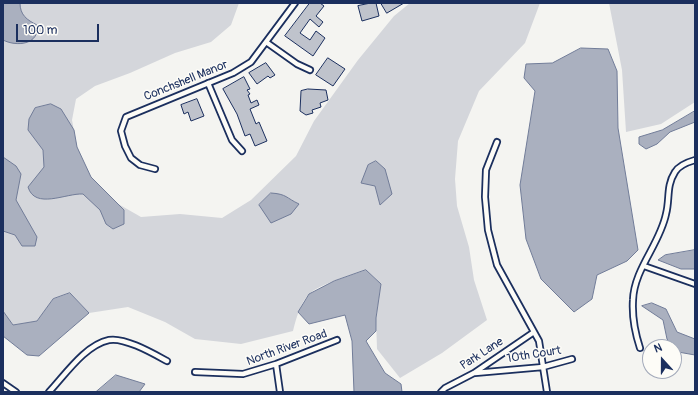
<!DOCTYPE html>
<style>
body{margin:0}
#map{position:relative;width:698px;height:395px;overflow:hidden;background:#f4f4f1;font-family:Pangolin,sans-serif}
canvas{display:block}
.frame{position:absolute;inset:0;border:4px solid #1b2f5e;pointer-events:none}
.north{position:absolute;left:642px;top:339px;width:40px;height:40px;box-sizing:border-box;background:#fdfcf7;border:1px solid #a3aaba;border-radius:50%;rotate:339deg;font-size:11px;font-weight:700;line-height:16px;text-align:center;color:#1b2f5e}
.north::after{content:'';display:block;margin:auto;width:14px;height:18px;background:#1b2f5e;clip-path:polygon(50% 0,100% 100%,50% 72%,0 100%)}
.scale{position:absolute;left:16px;top:24px;width:83px;height:18px;box-sizing:border-box;border:2px solid #1b2f5e;border-top:0;padding-left:5px;font-size:12px;line-height:14px;white-space:nowrap;color:#1b2f5e;-webkit-text-stroke:3px #fdfcf7;paint-order:stroke}
</style>
<div id="map">
<canvas width="698" height="395"></canvas>
<div class="frame"></div>
<div class="north">N</div>
<div class="scale">100 m</div>
</div>
<script>
const c = document.querySelector('canvas').getContext('2d');
c.lineJoin = 'round';
function fillPath(path, color) {
  c.fillStyle = color;
  c.fill(path, 'evenodd');
}
function strokePath(path, color, width, dash) {
  c.strokeStyle = color;
  c.lineWidth = width;
  c.lineCap = dash ? 'butt' : 'round';
  c.setLineDash(dash || []);
  c.stroke(path);
}
function label(font, color, halo, rows, align = 'center') {
  c.font = font + ' Pangolin,sans-serif';
  c.lineWidth = 3;
  c.setLineDash([]);
  c.textBaseline = 'middle';
  c.strokeStyle = halo;
  c.fillStyle = color;
  for (const [text, x, y, turn = 0] of rows) {
    c.save();
    c.translate(x, y);
    c.rotate((+turn || 0) * Math.PI / 180);
    c.textAlign = isNaN(turn) ? turn : align;
    if (halo) c.strokeText(text, 0, 0);
    c.fillText(text, 0, 0);
    c.restore();
  }
}
fillPath(new Path2D(`
 M3,3H239L231,25L211,42L175,53L130,73L95,86L76,99L72,120L77,147L91,177L113,201L141,217L180,214L222,218L251,200L296,156L314,121L358,60L394,16L410,3H540L525,43L479,91L458,141L455,179L457,206L469,247L474,280L487,320L442,353L400,378L377,349L376,318L381,284L366,270C351,275 320,284 309,294C300,303 296,319 293,331L241,344L195,339L165,322L128,307L89,313L70,293L53,299L37,321L13,325L3,311Z
 M609,3H695V102L661,124L626,132L622,70Z`), '#d4d6db');
const water = new Path2D(`
 M3,3H20C20,15 27,20 37,25C40,45 16,47 3,40Z
 M581,48L608,49L617,71L618,128L638,250L627,261L597,275L592,299L574,312L541,279L526,239L520,185L535,91L524,78L526,64L552,63Z
 M51,104L61,109L74,130L77,147L91,177L124,210V224L113,229L106,224L100,210L83,194C66,193 35,210 28,187L44,167L43,150L28,130L29,119L35,108Z
 M695,111V122L670,132L657,144L646,149L639,144V137L662,130Z
 M3,157L16,166L21,174L16,200L37,237L35,246H22L15,235L3,231Z
 M376,161L385,169L392,194L380,205L375,186L361,183L368,165Z
 M271,193C287,194 286,198 299,204L291,214L271,223L259,205Z
 M695,250V269H681L658,260L665,255Z
 M366,270L381,284L376,318V331L366,341L385,373L401,384L402,392H354L352,341L345,315L309,324L298,312L309,294L334,281Z
 M70,293L89,313L39,356L27,355L3,336V311L13,325L37,321L53,299Z
 M652,303L666,309L677,332L695,339V355L678,352L667,339L663,320L642,306Z
 M116,375L145,384L139,392H96Z`);
fillPath(water, '#aab0bf');
strokePath(water, '#717c98', 1);
const building = new Path2D(`
 M310,3H320L324,6L316,16L323,22L319,27L310,19L300,33L310,40L316,31L325,38L313,56L285,36Z
 M371,3H376L379,16L362,21L358,6Z
 M381,3H404L387,13Z
 M328,58L345,69L333,86L316,75Z
 M266,63L275,75L270,78L268,76L257,84L249,73Z
 M244,77L250,89L247,90L250,94L248,95L251,103L257,100L259,105L250,109L256,124L259,122L267,141L255,146L250,134L245,136L237,114L223,89Z
 M308,89L326,90L328,100L320,103L321,107L312,110L313,113L306,115L300,111L301,91Z
 M197,99L204,116L191,121L188,112L184,114L181,105Z`);
fillPath(building, '#bfc3cc');
strokePath(building, '#1b2f5e', 1);
const minor = new Path2D(`
 M266,42L297,64L310,70
 M208,83L232,140L242,151
 M497,142L486,170L485,197L488,230L497,265L539,341L547,392
 M155,169L140,165L131,158L125,146L121,131L126,117L233,73L251,62L295,3
 M644,266L695,284
 M640,348C635,333 632,316 633,300C634,269 660,244 666,214C670,199 666,186 675,172C679,165 688,162 695,160
 M276,364L280,392
 M195,372L243,374L276,364L337,340
 M475,373L543,367L572,359
 M3,383L16,392
 M49,392C65,375 85,345 109,340C125,337 154,354 167,361
 M441,392L445,388L474,373L534,332`);
strokePath(minor, '#1b2f5e', 8);
strokePath(minor, '#fdfcf7', 4.5);
label('12px', '#1b2f5e', '#fdfcf7', [
 ["Conchshell Manor",186,81,-22],
 ["North River Road",287,348,-20],
 ["Park Lane",482,354,-33],
 ["10th Court",534,355,-9]
]);
</script>
